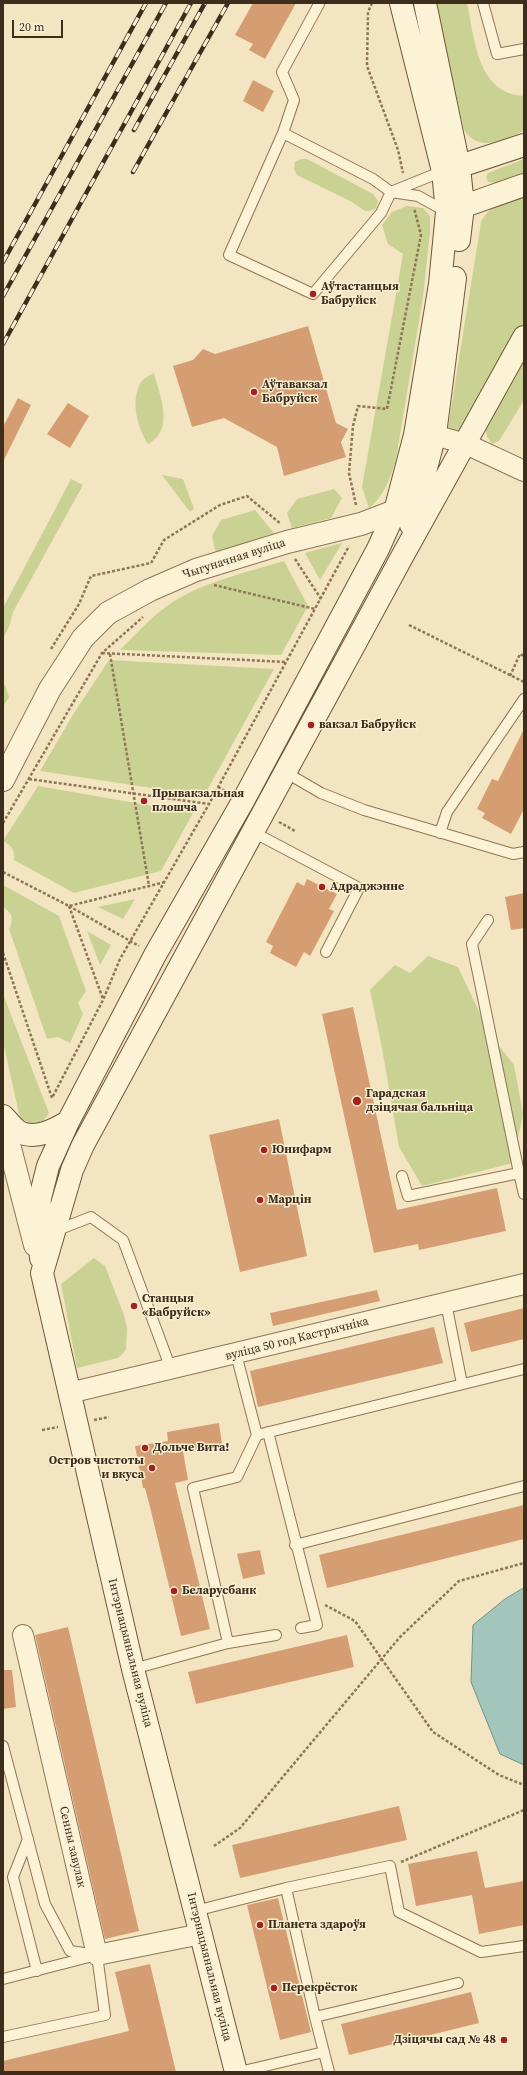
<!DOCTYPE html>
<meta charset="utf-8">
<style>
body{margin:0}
#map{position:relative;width:527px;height:2075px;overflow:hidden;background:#f3e5c1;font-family:"Source Serif 4",serif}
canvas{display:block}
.frame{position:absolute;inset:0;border:4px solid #3d2d1c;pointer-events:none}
.scale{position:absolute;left:12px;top:20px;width:51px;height:18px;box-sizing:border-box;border:2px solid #3d2d1c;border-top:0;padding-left:5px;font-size:12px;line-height:14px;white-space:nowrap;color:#3d2d1c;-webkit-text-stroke:3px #f9efd1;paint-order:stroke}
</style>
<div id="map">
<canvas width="527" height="2075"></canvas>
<div class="frame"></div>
<div class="scale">20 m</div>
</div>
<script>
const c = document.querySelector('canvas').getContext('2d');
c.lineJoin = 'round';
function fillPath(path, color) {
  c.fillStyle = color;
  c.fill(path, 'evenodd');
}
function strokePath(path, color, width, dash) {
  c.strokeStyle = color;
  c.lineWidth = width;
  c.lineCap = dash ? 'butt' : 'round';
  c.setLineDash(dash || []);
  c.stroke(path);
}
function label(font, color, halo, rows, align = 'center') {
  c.font = font + ' "Source Serif 4",serif';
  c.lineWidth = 3;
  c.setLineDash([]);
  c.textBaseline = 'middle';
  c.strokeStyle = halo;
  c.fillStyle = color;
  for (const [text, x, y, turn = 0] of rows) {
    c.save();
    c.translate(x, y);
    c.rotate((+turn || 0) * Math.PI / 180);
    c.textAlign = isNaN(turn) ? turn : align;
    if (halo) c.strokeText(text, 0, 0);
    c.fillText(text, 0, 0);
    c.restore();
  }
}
fillPath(new Path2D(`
 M436,3H467C475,40 477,93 524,96V131C502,139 480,154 464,130Z
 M301,159H307L373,194L378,201L376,208L370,211H365L352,202L297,175L294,169L295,162Z
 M524,159V173L495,183L488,182L486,177L488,173Z
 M524,194V322L473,413L457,435L450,434L448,427L481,222C489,205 507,201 524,194Z
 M407,206L423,208L430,216V232L423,297L396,459C390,479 385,495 369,508L362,487L403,254L388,244L382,225L392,212Z
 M524,358V400L499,441L492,444L487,437L485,426Z
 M154,373C160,397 175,429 148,444C137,427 130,400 141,382C144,378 150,375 154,373Z
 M162,475L183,479L194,509L190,512Z
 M71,479L83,485L13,612L9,627L3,639V608Z
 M334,489L342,498L331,518L292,528L287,513L297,499Z
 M255,510L274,533L216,553L212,536L221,520Z
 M342,543L320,580L305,553Z
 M284,561L308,606L281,655L120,650C135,635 150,618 167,606C199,583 247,572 284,561Z
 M109,660L274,669L204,796L40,771L74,713Z
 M5,685L9,697L3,707V686Z
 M38,786L193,813L161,871L74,893L14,860C15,850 12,846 3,841Z
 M3,885L59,916L86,991L78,1003L83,1014L70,1043L58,1037L47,1039L9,929C14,919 13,914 3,907Z
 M135,899L123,919L98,907Z
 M87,931L111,945L100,965Z
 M428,956L458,967L489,1033L514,1065L523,1114L513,1163L422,1186L399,1147L382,1048L370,990L395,965L410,973Z
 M3,994L49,1113L43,1121L30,1124L20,1118L3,1042Z
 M94,1258L105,1266L124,1315L127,1328L126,1350L118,1358L77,1368L61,1284Z`), '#cad293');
const water = new Path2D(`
 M524,1588V1765L500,1754L471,1682L473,1625L505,1599Z`);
fillPath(water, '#a4c5bc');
strokePath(water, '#69948b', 1);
fillPath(new Path2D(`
 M253,3H296L265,59L249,50L253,44L235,35Z
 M253,80L274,91L263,112L243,101Z
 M308,326L336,423L348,429L341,442L346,457L284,476L277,447L224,418L192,427L173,366L193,360L203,349L215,354Z
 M18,398L31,405L3,462V427Z
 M68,403L89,416L70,448L47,434Z
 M524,729V809L511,834L482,818L485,813L477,809L492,779L498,781Z
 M307,879L337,894L329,909L334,911L310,956L304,952L296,967L270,953L273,946L266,942L297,882L304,886Z
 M524,893V928L511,930L505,897Z
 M353,1007L397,1210L497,1188L506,1231L419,1250L418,1244L374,1253L322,1014Z
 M279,1119L307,1256L240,1272L209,1135Z
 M377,1290L380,1301L273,1326L270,1313Z
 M524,1308V1339L471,1352L464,1323Z
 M434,1327L443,1363L258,1407L250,1371Z
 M219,1423L222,1444L183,1451L188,1480L175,1483L210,1629L181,1636L150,1507L145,1488H143L135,1446L168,1441L167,1432Z
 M524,1505V1539L327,1588L319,1555Z
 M260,1550L265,1574L243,1579L237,1554Z
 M68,1627L139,1931L105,1939L35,1635Z
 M347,1635L354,1667L196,1704L188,1672Z
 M3,1670H12L16,1707L3,1709Z
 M399,1806L407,1840L240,1878L232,1845Z
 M477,1851L485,1888L524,1881V1925L479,1934L472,1895L416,1906L408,1864Z
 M278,1898L311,2032L280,2040L247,1905Z
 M150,1964L176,2072H3V2061L129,2031L115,1972Z
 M471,1992L479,2023L349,2055L341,2024Z`), '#d59e72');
const service = new Path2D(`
 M483,3L497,54L524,49
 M319,4L282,72L294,100L283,133L373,179L391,192L418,196L447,212
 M283,133L229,255L313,294L381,213L391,192L443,171
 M285,772L321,793L364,810L513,854L524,852
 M253,832L359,888L326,952
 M440,833L447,812L524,699
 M488,920L472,944L519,1173
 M402,1176L408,1196L519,1173L524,1194
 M55,1231L91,1217L123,1240L171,1369
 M446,1303L462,1384
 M236,1354L257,1435
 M268,1432L317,1625L301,1628
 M295,1545L524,1486
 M228,1643L276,1635
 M133,1669L228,1643L193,1488L237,1477L257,1435L524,1369
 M3,1746L45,1904L70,1951L97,1955
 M28,1839L13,1877L37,1971
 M286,1888L315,2017L329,2072
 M195,1911L286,1888L390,1866L399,1912L481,1952L524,1946
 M3,1979L93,1956
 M315,2017L458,1983
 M3,2037L105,2015L97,1955
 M239,2072L324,2052`);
const minor = new Path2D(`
 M420,431L466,444L524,471
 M69,1393L524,1284
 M23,1635L97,1955L201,1934`);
const tertiary = new Path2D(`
 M3,780L50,689L83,638L108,613L150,590L196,570L287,542L361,524L395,511
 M3,1121L35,1245`);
const secondary = new Path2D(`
 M425,3L459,167L463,206L459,240
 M445,171L524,145
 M450,211L524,185
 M411,525L435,434L455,278
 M3,1116C8,1121 14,1129 19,1132C36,1140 54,1130 68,1122
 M41,1258L38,1223L40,1198L48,1166L68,1122L155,955L243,801L378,549L395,511L415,435L440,284L447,212L443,171L401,3
 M236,2072L133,1669L42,1273L72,1170L83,1145L403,555L524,337`);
strokePath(service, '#8f7556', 12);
strokePath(minor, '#8f7556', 22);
strokePath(tertiary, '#8f7556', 24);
strokePath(secondary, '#705639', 24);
strokePath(new Path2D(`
 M372,3L368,12L367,66L398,150L403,173
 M356,505L349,473L353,426L358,406L387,409L421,235L414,208
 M295,559L321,599
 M214,585L315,609
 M409,625L524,682
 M51,649L79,604L91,576L151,563L164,540L220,505L247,496L281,524
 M102,653L286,662
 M110,654L149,886
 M510,676L520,654L524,656
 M29,779L209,804L349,546
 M218,787L227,792
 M279,822L295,831
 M3,823L102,653L143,617
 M3,872L69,906L165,882
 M69,906L103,999
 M69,906L139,946
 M3,953L52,1098L103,1000L120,959L209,804
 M94,1420L109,1417
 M42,1430L58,1427
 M325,1605L355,1621L433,1732L499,1775L524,1785
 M214,1846L240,1828L400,1637L459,1581L524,1563
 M401,1862L524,1810`), '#8f7556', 2.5, [3, 2]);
strokePath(service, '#fcf2d5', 10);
strokePath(minor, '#fcf2d5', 20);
strokePath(tertiary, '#fcf2d5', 22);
strokePath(secondary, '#fcf2d5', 22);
const rail = new Path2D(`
 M134,130L205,3
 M133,172L228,3
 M3,262L146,3
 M3,296L166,3
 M3,344L191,3`);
strokePath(rail, '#3d2d1c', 4.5);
strokePath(rail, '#f9efd1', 3, [9]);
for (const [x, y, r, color] of [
 [313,294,4,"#a5211f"],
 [254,392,4,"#a5211f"],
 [311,725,4,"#a5211f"],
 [144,801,4,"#a5211f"],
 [322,887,4,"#a5211f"],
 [357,1101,5,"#a5211f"],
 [264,1150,4,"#a5211f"],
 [260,1200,4,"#a5211f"],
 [134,1306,4,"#a5211f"],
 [145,1448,4,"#a5211f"],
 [152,1468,4,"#a5211f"],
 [174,1591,4,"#a5211f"],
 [260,1925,4,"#a5211f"],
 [274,1988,4,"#a5211f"],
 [504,2040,4,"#a5211f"]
]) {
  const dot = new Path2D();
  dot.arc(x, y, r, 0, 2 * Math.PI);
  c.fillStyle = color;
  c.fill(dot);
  strokePath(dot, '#f9efd1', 1.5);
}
label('bold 12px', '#3d2d1c', '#f9efd1', [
 ["Аўтастанцыя",321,287],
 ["Бабруйск",321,301],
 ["Аўтавакзал",262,385],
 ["Бабруйск",262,399],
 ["вакзал Бабруйск",319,725],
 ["Прывакзальная",152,794],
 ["плошча",152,808],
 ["Адраджэнне",330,887],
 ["Гарадская",366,1094],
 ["дзіцячая бальніца",366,1108],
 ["Юнифарм",272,1150],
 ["Марцін",268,1200],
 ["Станцыя",142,1299],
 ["«Бабруйск»",142,1313],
 ["Дольче Вита!",153,1448],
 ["Остров чистоты",144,1461,"right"],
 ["и вкуса",144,1475,"right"],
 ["Беларусбанк",182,1591],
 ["Планета здароўя",268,1925],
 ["Перекрёсток",282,1988],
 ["Дзіцячы сад № 48",496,2040,"right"]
], 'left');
label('12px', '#3d2d1c', '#f9efd1', [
 ["Чыгуначная вуліца",234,559,-18],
 ["вуліца 50 год Кастрычніка",297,1339,-14],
 ["Інтэрнацыянальная вуліца",130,1653,76],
 ["Сенны завулак",72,1847,77],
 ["Інтэрнацыянальная вуліца",209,1967,76]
]);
</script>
